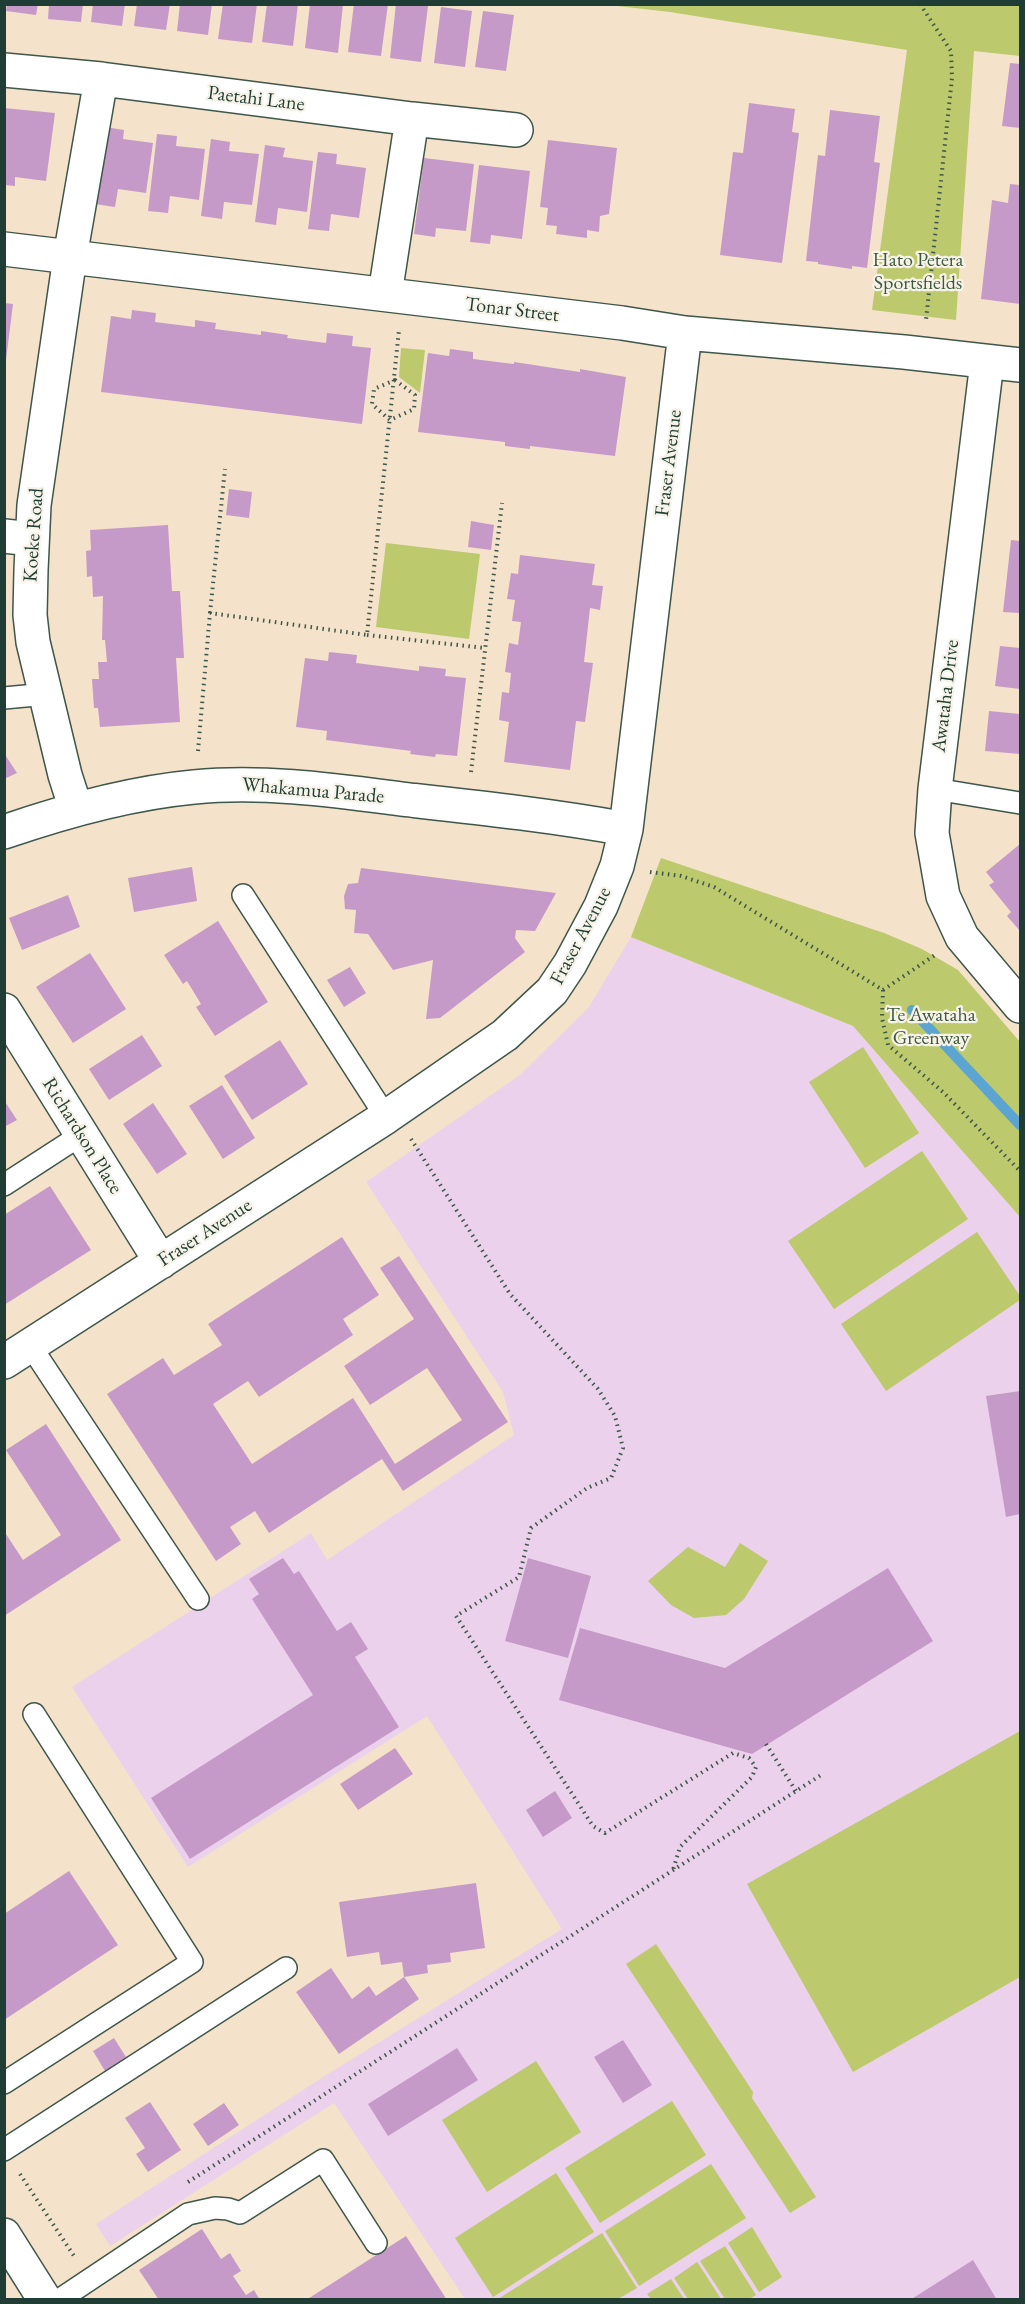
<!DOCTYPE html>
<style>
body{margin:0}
#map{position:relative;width:1025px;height:2304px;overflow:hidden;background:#f4e3ca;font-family:"EB Garamond",serif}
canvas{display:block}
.frame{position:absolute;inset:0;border:6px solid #1f3d34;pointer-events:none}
</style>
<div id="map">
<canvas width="1025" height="2304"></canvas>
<div class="frame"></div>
</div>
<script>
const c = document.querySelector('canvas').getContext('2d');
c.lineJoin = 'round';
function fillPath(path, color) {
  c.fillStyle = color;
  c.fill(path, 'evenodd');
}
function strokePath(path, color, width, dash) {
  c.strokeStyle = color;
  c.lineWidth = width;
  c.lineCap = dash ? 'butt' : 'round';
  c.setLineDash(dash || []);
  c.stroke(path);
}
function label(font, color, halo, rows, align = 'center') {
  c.font = font + ' "EB Garamond",serif';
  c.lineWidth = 4.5;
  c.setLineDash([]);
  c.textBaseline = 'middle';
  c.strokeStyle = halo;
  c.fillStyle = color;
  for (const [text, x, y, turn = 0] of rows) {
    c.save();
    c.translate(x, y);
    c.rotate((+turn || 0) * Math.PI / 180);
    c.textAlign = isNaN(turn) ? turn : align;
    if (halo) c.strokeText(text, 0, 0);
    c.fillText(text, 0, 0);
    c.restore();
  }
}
fillPath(new Path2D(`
 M631,937L853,1026L1020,1217V2299H465L334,2103L110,2246L96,2224L323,2077L562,1929L427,1716L188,1867L72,1687L311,1533L327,1560L514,1435L503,1392L366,1182L520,1075L589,1007Z`), '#ebd1eb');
fillPath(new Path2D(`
 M609,5H1020V56L974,51L956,320L872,310L907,50L670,12Z
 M401,348L425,350L420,393L399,377Z
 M386,543L480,554L469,639L376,627Z
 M661,858L884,933L922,949L958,970L1020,1042V1217L853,1026L631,937Z
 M863,1047L919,1133L865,1168L809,1082Z
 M922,1151L968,1219L834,1309L788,1241Z
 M977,1232L1020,1296V1300L886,1391L841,1324Z
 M740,1543L768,1561L744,1599L726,1615L694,1618L671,1605L648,1581L688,1547L725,1567Z
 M1020,1731V1977L853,2072L747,1884Z
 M656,1944L753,2092L752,2098L816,2197L790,2213L626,1964Z
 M536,2061L581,2132L487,2192L442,2120Z
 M672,2101L706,2155L600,2223L565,2168Z
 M711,2164L746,2218L639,2286L605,2231Z
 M556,2173L594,2232L493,2297L455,2238Z
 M752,2227L782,2277L759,2292L728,2243Z
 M602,2233L637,2288L618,2299H498Z
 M725,2246L756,2295L749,2299H725L700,2261Z
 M697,2262L698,2263L721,2299H688L674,2278Z
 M671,2279L684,2299H651L647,2294Z`), '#bcc96c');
strokePath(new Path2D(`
 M912,1010L1020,1125`), '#5ca5d3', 10);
fillPath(new Path2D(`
 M7,4H38L36,15L6,11Z
 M49,4H83L81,22L48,19Z
 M93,4H125L122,26L91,22Z
 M137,4H170L166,30L134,26Z
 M180,4H212L208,35L177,31Z
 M223,4H257L252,43L218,39Z
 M267,4H298L293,46L262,42Z
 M310,4H343L338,53L305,48Z
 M354,4H388L381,56L348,52Z
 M396,4L428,6L421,62L390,58Z
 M441,7L472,11L465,67L434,63Z
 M483,11L514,15L506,71L475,67Z
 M1010,63L1020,64V128L1002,126Z
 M749,103L795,109L792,132L799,133L782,263L720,255L733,152L743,153Z
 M4,108L55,113L46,181L15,177V186L4,185Z
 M830,110L880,116L874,162L880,163L867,268L852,266V269L818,264V262L806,261L818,155L825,156Z
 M105,127L124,130L123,139L153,143L146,193L118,189L115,207L95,204Z
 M157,134L177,136L176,146L205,149L199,200L170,196L168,213L148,211Z
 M211,139L230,142L229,151L259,154L252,205L224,202L222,219L201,216Z
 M548,140L617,148L609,214L600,216L599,232L587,230V238L556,234L557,226L546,225L548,208L540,207Z
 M265,145L285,148L283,157L313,161L307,212L278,208L276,225L255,222Z
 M318,152L337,154L336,164L366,168L359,218L331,214L329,231L308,229Z
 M424,158L474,164L466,231L436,228L435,237L414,234Z
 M479,165L530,171L522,239L491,235L490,244L470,242Z
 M1010,184L1020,185V304L981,299L992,200L1008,203Z
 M4,303L13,304L6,360H4Z
 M132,310L156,313L155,322L195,327V320L216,323L215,329L261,335V331L288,335L287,338L326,343L327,333L353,336L352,346L371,348L362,424L101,392L111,316L131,319Z
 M450,349L473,352V359L514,364V362L580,372V369L626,377L615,456L530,446V449L505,446V442L418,432L428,353L449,356Z
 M229,489L252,492L249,518L226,515Z
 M471,521L494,525L491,550L468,547Z
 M168,525L172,591H180L184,658H176L180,722L100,727L98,708H94L92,679H99L98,662H107L105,640H102L103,596L93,597L92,576L87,577L86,551L91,550L90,530Z
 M1011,540L1020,541V613L1003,612Z
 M520,555L595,564L592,585L603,586L600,610L590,608L584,662L593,663L585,722L576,721L570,770L504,762L509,722L499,720L502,692L509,693L511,673L505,672L509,643L518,645L521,622L512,621L515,600L507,599L511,573L518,574Z
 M1000,646L1020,648V689L995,686Z
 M329,652L357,655L356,663L419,671V666L446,669L445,676L466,678L457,756L436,754L435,757L410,754L411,751L326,740L327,731L296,727L305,658L328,661Z
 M989,711L1020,714V754L985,751Z
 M4,753L17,773L4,779Z
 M1020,844V931L1007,916L1011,912L989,885L994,882L986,872Z
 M192,867L197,901L134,912L128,878Z
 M361,868L556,893L535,931L516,930L515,938L525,952L440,1018L426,1019L433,960L393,970L368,934L354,933L356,910L345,909L344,896L348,884L358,883Z
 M68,895L80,927L22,950L9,918Z
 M218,921L268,1002L215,1036L196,1007L201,1004L187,981L183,984L164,955Z
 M90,953L126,1009L73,1043L36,987Z
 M350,967L366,993L344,1007L327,980Z
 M142,1035L162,1066L109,1100L89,1069Z
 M280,1040L308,1084L252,1120L224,1076Z
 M222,1085L255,1138L223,1159L189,1106Z
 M4,1100L17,1120L4,1127Z
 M153,1103L187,1154L157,1174L123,1124Z
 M50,1186L91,1250L4,1305V1215Z
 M342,1237L379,1295L343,1319L353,1335L259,1397L248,1381L213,1404L252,1464L353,1398L395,1464L462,1420L427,1368L370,1405L344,1366L414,1319L380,1268L399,1256L508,1422L403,1491L382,1459L269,1533L255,1511L230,1527L241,1544L216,1561L107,1394L163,1358L174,1375L222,1345L208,1324Z
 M1020,1391V1514L1006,1517L986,1396Z
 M46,1424L121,1540L4,1616V1531L23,1560L61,1535L6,1450Z
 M283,1558L294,1574L299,1571L337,1631L351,1622L368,1649L355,1657L399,1727L190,1859L151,1798L313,1695L252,1599L259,1594L249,1579Z
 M528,1558L591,1576L568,1658L505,1641Z
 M888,1568L933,1641L752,1754L559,1700L580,1628L725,1668Z
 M395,1748L413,1774L358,1810L340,1784Z
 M555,1791L572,1818L543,1837L526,1810Z
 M69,1871L118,1945L4,2020V1914Z
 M476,1883L485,1948L450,1953L451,1962L427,1965L428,1973L404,1977L402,1962L381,1965L379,1952L347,1957L339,1902Z
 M331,1968L352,1999L369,1986L376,1996L404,1977L419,1999L339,2054L296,1992Z
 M114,2038L126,2057L105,2071L93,2051Z
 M623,2040L652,2085L623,2103L594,2057Z
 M457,2048L478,2080L388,2136L368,2104Z
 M150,2102L181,2150L148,2172L136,2154L145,2148L125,2118Z
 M224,2103L239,2125L208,2146L193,2124Z
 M202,2229L221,2259L230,2253L241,2271L233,2276L246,2295L254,2290L260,2300H159L139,2270Z
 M406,2236L447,2300H306Z
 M973,2260L997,2300H910Z`), '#c69ac8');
const service = new Path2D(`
 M4,698L47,694
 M935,789L1020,803
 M243,895L386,1117
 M4,1185L81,1135
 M30,1345L198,1599
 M4,2083L192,1962L34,1714
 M4,2150L286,1968
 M59,2300L188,2214L215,2208L228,2209L240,2213L323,2160L376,2243`);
const minor = new Path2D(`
 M4,70L101,79
 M412,119L516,130
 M4,249L622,323L685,333L904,352L1020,365
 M987,362L935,789L932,833L943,896L962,937L1020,1006
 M4,536L32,539
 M76,809L65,775L33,642L30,615L31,570L34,505L70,257L101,79L412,119L385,294
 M4,832C65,811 129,793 194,787C266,780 339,791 410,800C482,808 555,816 626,829
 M4,1010L161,1262
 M4,1362L386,1117L505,1035L552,991L570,964L601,906L617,866L626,829L685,333`);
const secondary = new Path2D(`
 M4,2235L45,2300`);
strokePath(service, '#3f564a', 24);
strokePath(minor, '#3f564a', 36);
strokePath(secondary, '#3f564a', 36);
strokePath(new Path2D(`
 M920,4L951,51L952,78L926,320
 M395,380L415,395L414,409L390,420L372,404L374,389Z
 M210,613L225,469
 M367,635L485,648
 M198,751L210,613L367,635L399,330
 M471,772L502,503
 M650,872L681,876L714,887L883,990L882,1018L888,1045L943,1092L1020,1171
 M883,990L935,955
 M411,1139L510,1294L598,1389L615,1416L623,1448L611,1478L587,1488L531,1528L519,1577L456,1616L593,1826L605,1833L733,1753L749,1758L756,1767L752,1777L680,1847L673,1870
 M766,1744L796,1791
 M20,2174L74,2256
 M188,2182L821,1775`), '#3f564a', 4, [1.5, 4.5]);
strokePath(service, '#fff', 21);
strokePath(minor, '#fff', 33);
strokePath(secondary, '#fff', 33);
label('20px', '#1f3d34', '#f7f3e8', [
 ["Paetahi Lane",256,99,7],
 ["Tonar Street",512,310,7],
 ["Fraser Avenue",669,463,-83],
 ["Koeke Road",34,535,-86],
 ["Awataha Drive",946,696,-83],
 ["Whakamua Parade",313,791,5],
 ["Fraser Avenue",581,936,-62],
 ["Richardson Place",82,1136,58],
 ["Fraser Avenue",205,1233,-33]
]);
label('20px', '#3e593f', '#f7f3e8', [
 ["Hato Petera",918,261],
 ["Sportsfields",918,284],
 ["Te Awataha",931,1016],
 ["Greenway",931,1039]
]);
</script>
